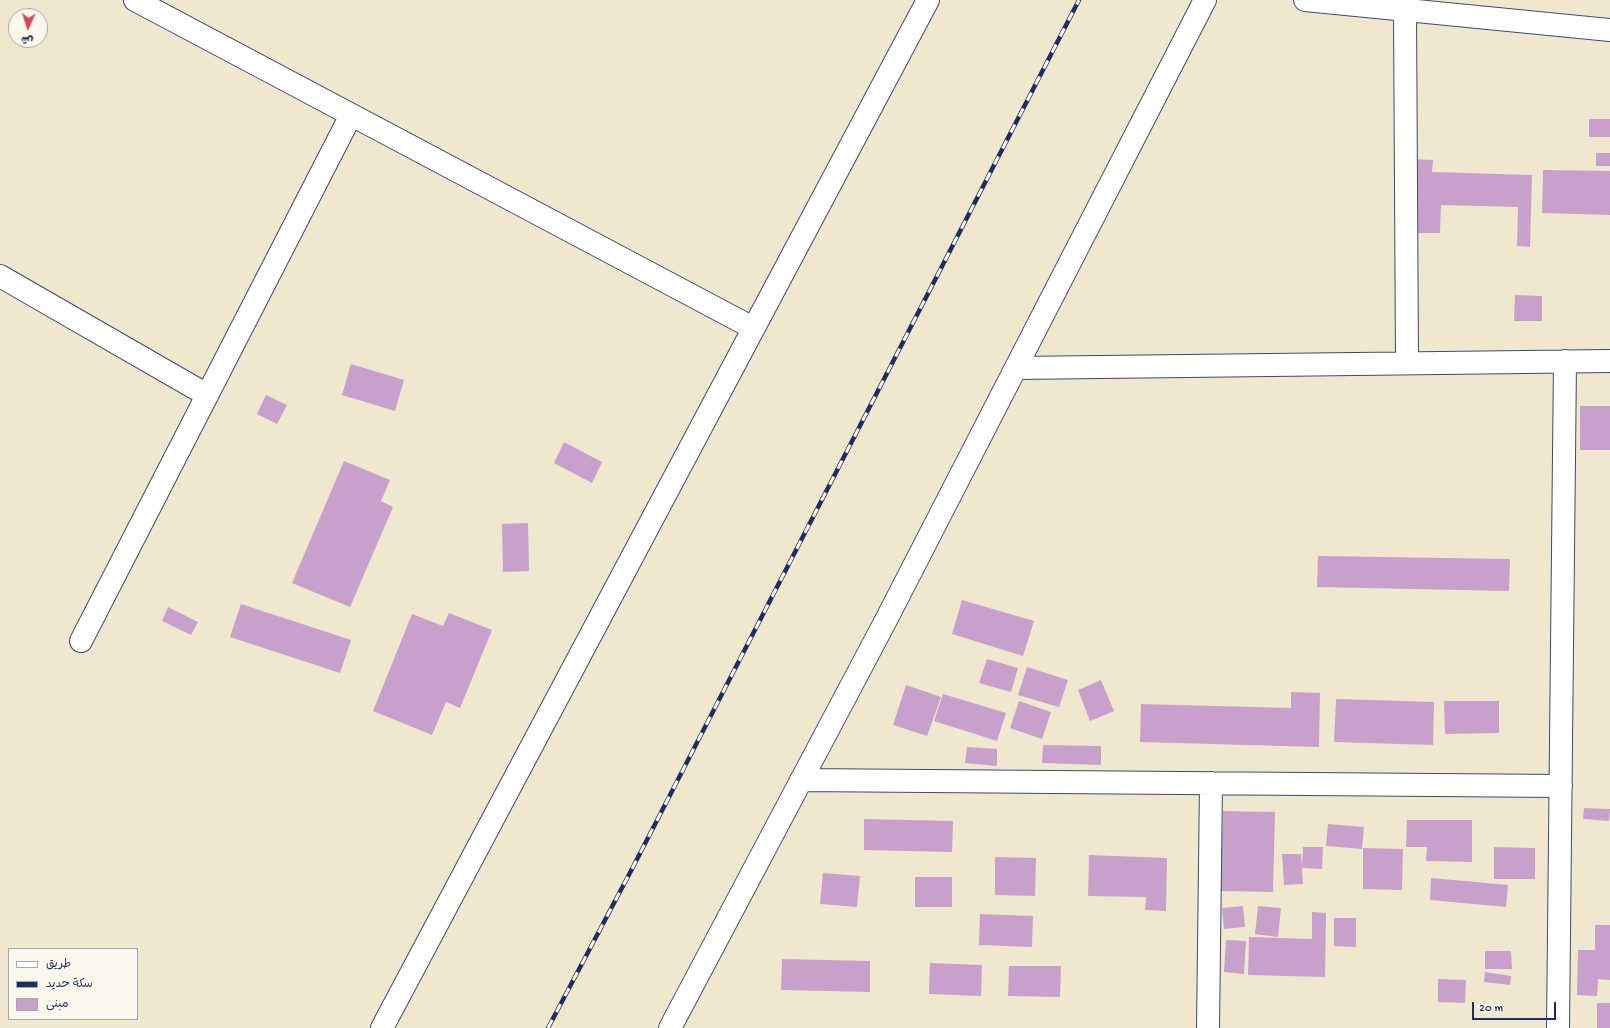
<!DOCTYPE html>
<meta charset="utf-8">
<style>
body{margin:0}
#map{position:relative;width:1610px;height:1028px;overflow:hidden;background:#f0e8ce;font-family:"Gochi Hand","Playpen Sans Arabic",sans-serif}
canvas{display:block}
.legend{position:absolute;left:8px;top:948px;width:130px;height:72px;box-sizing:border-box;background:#fbf7ec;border:1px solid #a1a7b3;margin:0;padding:5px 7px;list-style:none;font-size:12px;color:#1b2f5e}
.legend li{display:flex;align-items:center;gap:8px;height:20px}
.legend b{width:20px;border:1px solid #a1a7b3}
.north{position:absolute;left:8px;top:8px;width:40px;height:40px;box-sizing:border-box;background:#fbf7ec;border:1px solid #a1a7b3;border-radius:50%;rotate:183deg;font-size:11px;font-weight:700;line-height:16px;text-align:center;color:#1b2f5e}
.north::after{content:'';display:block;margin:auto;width:14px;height:18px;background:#d1495b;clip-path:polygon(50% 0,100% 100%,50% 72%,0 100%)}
.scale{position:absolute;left:1472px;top:1002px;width:84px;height:18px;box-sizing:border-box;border:2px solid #1b2f5e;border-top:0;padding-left:5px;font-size:12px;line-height:14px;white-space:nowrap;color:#1b2f5e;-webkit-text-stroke:3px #fbf7ec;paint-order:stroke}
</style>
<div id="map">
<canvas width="1610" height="1028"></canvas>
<ul class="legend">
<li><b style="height:5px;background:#fff"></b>طريق</li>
<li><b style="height:5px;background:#1b2f5e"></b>سكة حديد</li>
<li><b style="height:11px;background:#c7a0cc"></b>مبنى</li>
</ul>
<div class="north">ش</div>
<div class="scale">20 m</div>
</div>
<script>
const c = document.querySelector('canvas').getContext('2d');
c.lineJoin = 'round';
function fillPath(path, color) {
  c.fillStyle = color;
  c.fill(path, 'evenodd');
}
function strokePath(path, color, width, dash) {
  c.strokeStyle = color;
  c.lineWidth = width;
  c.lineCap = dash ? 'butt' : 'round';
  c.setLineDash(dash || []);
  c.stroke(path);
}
fillPath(new Path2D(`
 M1589,119H1610V137H1589Z
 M1596,153H1610V166H1596Z
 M1411,159L1433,160L1432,172L1532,175L1530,247L1517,246L1518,207L1441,205L1440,233H1414Z
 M1543,170L1610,171V215L1542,213Z
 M1515,295L1542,296V321H1514Z
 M351,364L404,380L395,411L342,395Z
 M266,395L287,405L277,424L257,414Z
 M1580,406H1610V450H1580Z
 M564,442L602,462L592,483L554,463Z
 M344,461L390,480L381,501L393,507L350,607L292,583Z
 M528,523L529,571L503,572L502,524Z
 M1318,556L1510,559L1509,591L1317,587Z
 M962,600L1034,621L1023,656L952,634Z
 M241,604L351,640L340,673L230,637Z
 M168,607L198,622L191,635L162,621Z
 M449,613L492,630L460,708L446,702L432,735L373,711L412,614L443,626Z
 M987,659L1018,668L1011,692L979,683Z
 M1027,667L1068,680L1059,707L1018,695Z
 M1101,680L1114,711L1090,721L1078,690Z
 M906,685L941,697L927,736L893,725Z
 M1291,692L1320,693L1319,747L1140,742L1141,704L1291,708Z
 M943,694L1006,713L997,741L934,721Z
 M1336,699L1434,702L1433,745L1334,742Z
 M1019,701L1051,712L1042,739L1010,728Z
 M1444,701H1499V733L1445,734Z
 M1043,745L1101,746V765L1042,763Z
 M967,747L997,749V766L965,763Z
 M1584,808L1610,809L1609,821L1583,819Z
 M1223,811L1275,812L1273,892L1220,891Z
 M864,819L953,821L952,852L864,850Z
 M1407,820H1472V862L1426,861L1427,847H1406Z
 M1328,824L1364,827L1362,849L1326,846Z
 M1303,847H1323L1322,869L1302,868Z
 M1494,847L1535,848V879H1494Z
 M1363,848L1403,849L1402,890L1363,889Z
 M1282,854H1301L1303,884L1284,885Z
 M1089,855L1167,858L1166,911L1145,910L1146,897L1088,896Z
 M995,857L1036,858L1035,896L995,895Z
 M823,873L860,876L857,907L820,904Z
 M915,877H952V907H915Z
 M1431,878L1508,885L1506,907L1430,900Z
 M1243,906L1245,927L1224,929L1222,908Z
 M1258,906L1281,908L1278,937L1255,934Z
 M1312,912L1326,913L1325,977L1248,975L1249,937L1312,939Z
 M980,914L1033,916L1032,947L979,945Z
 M1334,918H1356V947L1334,946Z
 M1595,925H1610V980L1598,979L1597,996L1577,995L1578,950H1595Z
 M1226,940L1246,941L1244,974L1224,972Z
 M1485,951H1511L1512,969H1485Z
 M782,959L870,961V992L781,990Z
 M930,963L982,965L981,996L929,994Z
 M1009,966H1061L1060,997L1008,996Z
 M1485,972L1511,976L1510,985L1484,982Z
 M1438,979L1466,980L1465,1003L1438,1002Z
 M1597,1003H1610V1028H1597Z`), '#c7a0cc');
const minor = new Path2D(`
 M135,0L753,328
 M1305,0L1610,30
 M1405,10L1407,363
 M0,276L207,395
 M1016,368L1610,361
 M81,641L351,115
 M801,780L1561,786
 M670,1028L885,622L1205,0
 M1208,1028L1211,783
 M1558,1028L1565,361`);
const tertiary = new Path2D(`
 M382,1028L928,0`);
strokePath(minor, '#3b4b6f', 24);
strokePath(tertiary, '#3b4b6f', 24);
strokePath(minor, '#fff', 22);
strokePath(tertiary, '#fff', 22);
const rail = new Path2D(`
 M548,1028L633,867L1079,0`);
strokePath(rail, '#1b2f5e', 4.5);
strokePath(rail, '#fbf7ec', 3, [9]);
</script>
